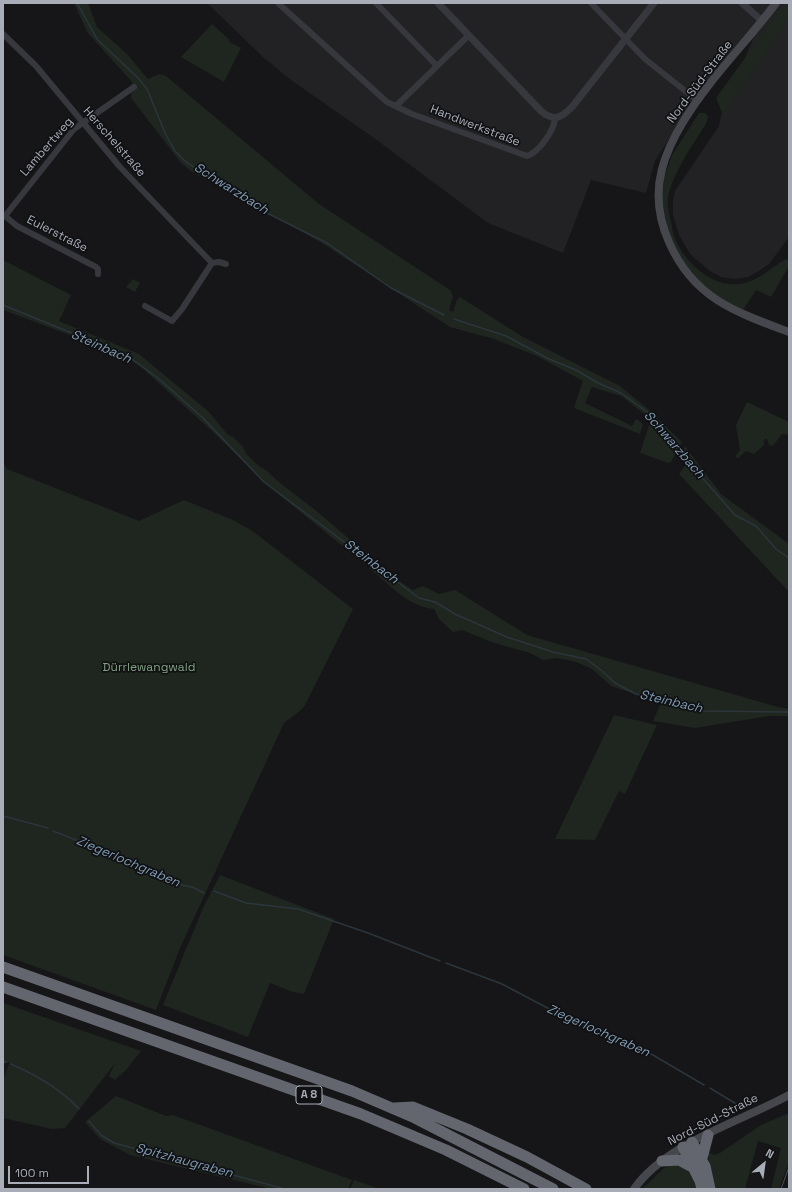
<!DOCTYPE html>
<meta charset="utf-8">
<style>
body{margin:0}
#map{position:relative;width:792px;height:1192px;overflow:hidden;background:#161618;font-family:"Space Grotesk",sans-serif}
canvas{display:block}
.frame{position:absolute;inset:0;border:4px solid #a8adb8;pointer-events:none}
.north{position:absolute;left:744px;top:1144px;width:40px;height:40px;-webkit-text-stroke:3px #111113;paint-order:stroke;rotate:29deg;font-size:11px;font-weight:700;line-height:16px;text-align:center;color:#a8adb8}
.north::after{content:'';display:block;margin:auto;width:14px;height:18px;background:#a8adb8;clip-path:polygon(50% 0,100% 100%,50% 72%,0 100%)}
.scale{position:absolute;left:8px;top:1166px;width:81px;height:18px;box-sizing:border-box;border:2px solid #a8adb8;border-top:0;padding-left:5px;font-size:12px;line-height:14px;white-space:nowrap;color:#a8adb8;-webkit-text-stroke:3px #111113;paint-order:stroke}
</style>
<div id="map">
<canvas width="792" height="1192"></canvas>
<div class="frame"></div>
<div class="north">N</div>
<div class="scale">100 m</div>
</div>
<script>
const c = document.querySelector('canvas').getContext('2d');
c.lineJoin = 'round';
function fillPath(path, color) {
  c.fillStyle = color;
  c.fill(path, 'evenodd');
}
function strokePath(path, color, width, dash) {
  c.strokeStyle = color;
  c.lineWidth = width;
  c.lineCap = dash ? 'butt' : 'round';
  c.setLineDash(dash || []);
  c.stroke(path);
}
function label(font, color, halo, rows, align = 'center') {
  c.font = font + ' "Space Grotesk",sans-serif';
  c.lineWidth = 3.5;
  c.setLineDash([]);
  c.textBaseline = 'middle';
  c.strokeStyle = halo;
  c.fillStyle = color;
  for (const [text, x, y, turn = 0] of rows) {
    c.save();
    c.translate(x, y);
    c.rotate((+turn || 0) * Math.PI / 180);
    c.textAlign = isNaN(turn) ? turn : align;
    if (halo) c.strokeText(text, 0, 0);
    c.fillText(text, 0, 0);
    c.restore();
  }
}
fillPath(new Path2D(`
 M207,3H789V237L769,264L759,271L748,277L735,279L721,277L710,271L690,254L679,235L673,215V201L675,191L719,126L721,116L759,24L675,130L655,161L646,193L591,180L563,253L488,223L374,138L291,80L263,57Z`), '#222225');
fillPath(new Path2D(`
 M74,3H88L97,27L127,54L148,79L160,74L166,76L319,204L450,290L453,296L449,310L453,312L457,300L460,297L523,337L620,386L648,409L682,442L671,462L668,463L640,453L651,419L621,396L592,387L585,403L632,426L636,419L643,424L640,434L574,408L583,381L537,356L494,339L450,327L322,243L191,171L182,164L131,98L132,82L87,32Z
 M785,3H789V17L723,115L716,98Z
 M212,24L230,40L229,42L241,48L224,82L181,57Z
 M699,113H705L708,116L707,122C693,145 674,170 668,197C667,204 669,212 670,218C672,224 672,231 674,236C683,261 711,287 738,284C757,283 770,268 786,259L789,261V266L771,297L756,290L743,310L715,296L697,279L681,260L670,240L662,202L664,178L672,155Z
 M3,260L71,295L59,321L139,354L209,412L228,435L233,437L243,447L246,454L260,467L267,471L280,483L319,513L368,555L365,564L273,490L212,431L142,368L123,355L3,310Z
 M133,279L140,283L135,292L126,287Z
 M747,402L789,422V435L782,434L773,446L769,445L767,439H764V445L754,454L746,451L738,458L735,457L740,450L736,425Z
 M685,446L721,494L789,544V592L679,474L687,463L680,456Z
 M3,462L7,469L139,521L184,500L233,520L254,532L353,609L305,705L301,710L284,723L180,948L156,1010L3,955Z
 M372,559L396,579L413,590L423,586L439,594L455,590L527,635L778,707L789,709V716H769L695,728L653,721L661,703L611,686L592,669L576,662L557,658L543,660L530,653L494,643L462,630L453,632L439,619L434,609C407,606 389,584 369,568Z
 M614,715L657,725L625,794L619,791L595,840L555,839Z
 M220,875L334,919L304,994L293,992L270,983L248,1037L163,1005L203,908Z
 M3,1003L141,1051L126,1070L115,1080L109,1076L115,1063L65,1128L52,1129L3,1118V1079L10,1062L3,1064Z
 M116,1096L166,1116L173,1115L352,1180L348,1189H271L130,1155L100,1139L85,1122Z
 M789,1113V1162L779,1189H771L781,1148L758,1141L745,1189H715L707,1151L714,1155L720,1153L761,1125Z
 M676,1163L690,1168L699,1189H642L664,1168Z
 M354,1180L380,1189H350Z`), '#1e261f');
strokePath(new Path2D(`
 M77,3L97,39L139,79L147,89L166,135L175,151L186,162L206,175L234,190L253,206L327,243L391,288L444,315
 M3,305L128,356L159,379L202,417L264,482L419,598L435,602L455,614L507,637L553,652L586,659L601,670L615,683L636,694L703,711L789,712
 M454,319L506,336L549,359L576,370L598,383L621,393L650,414L677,449L735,515L756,526L776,549L789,558
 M3,816L48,828
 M53,831L166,875L176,880L182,885L192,887L204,893
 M214,891L246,903L298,909L368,933L440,961
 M446,963L502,984L574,1022L641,1048L704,1085
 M3,1061L6,1062
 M11,1064C36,1075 61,1089 79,1109
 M710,1088L738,1105
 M89,1121L101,1135L114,1143L285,1189`), '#2c353c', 1.5);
strokePath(new Path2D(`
 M278,3L387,102L412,114L527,156C539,152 554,131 555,118
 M376,3L437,66
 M591,3L645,59L698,101
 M3,34L36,66L120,167L212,263
 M396,106L469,35
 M5,216L74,129L134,87
 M5,216L17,226L96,267L98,269V274
 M212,263L219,262L226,264
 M145,306L172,321L182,309L212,263`), '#37383d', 6);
strokePath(new Path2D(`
 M438,3L541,111C554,122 561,118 572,107L654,3
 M742,3L762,21`), '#37383d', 7);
strokePath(new Path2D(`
 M776,3C746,43 709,79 683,122C674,137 666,153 662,169C649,218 676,273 717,300C739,314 765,323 789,332
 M634,1189C666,1143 740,1122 789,1095`), '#45474d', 8);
strokePath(new Path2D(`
 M3,967L352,1091L415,1118L553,1189
 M3,987L361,1114L446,1150L524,1189
 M394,1108L413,1107L467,1129L527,1157L586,1189
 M692,1142L705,1166L710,1189
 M683,1147L700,1181L702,1189
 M702,1158L708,1135
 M662,1161L679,1160L694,1168`), '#63666e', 11);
strokePath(new Path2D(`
 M781,1189L789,1167`), '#4a4c52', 1);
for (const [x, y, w] of [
 [309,1095,26]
]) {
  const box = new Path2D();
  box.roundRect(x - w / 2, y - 9, w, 18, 3);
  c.fillStyle = '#111113';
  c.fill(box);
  strokePath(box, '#a8adb8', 1);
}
label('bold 11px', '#a8adb8', null, [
 ["A 8",309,1095]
]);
label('12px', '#a8adb8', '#111113', [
 ["Nord-Süd-Straße",700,82,-53],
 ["Handwerkstraße",475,126,21],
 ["Herschelstraße",114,142,49],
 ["Lambertweg",47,147,-49],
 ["Eulerstraße",57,234,27],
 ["Nord-Süd-Straße",713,1120,-27]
]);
label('12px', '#7fa381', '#111113', [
 ["Dürrlewangwald",149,668]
]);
label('italic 13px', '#7f9bb3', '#111113', [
 ["Schwarzbach",231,189,32],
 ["Steinbach",101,347,24],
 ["Schwarzbach",674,445,49],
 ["Steinbach",371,562,37],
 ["Steinbach",671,702,13],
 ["Ziegerlochgraben",128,862,23],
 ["Ziegerlochgraben",598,1031,24],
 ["Spitzhaugraben",184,1161,15]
]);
</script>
